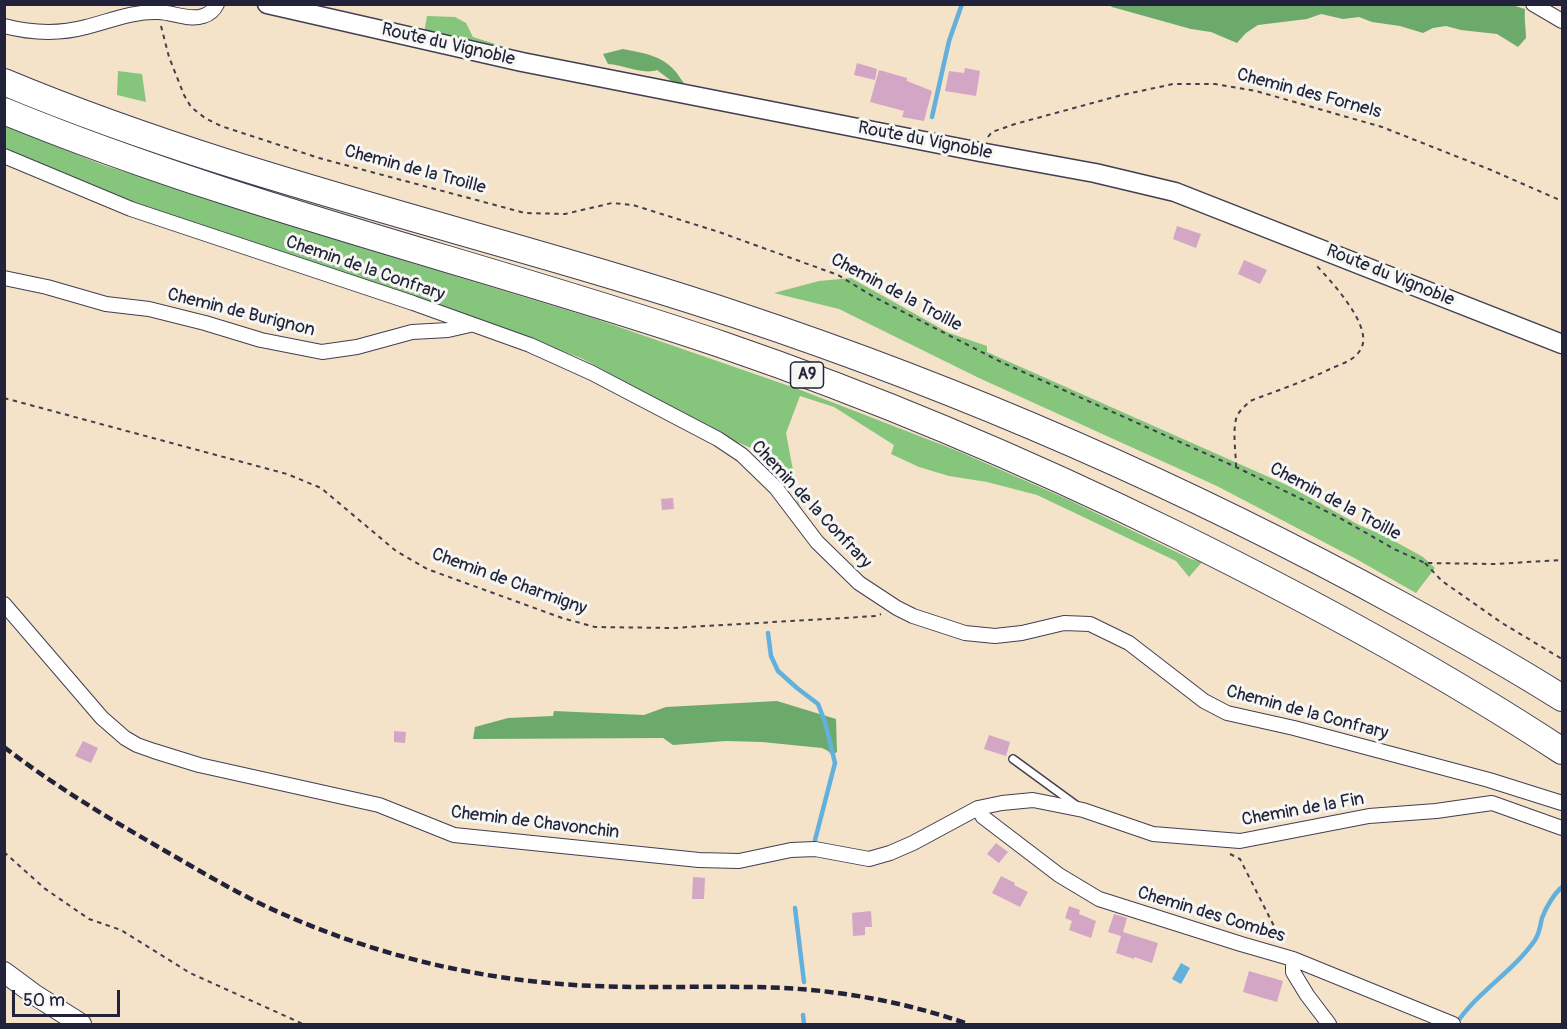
<!DOCTYPE html>
<style>
body{margin:0}
#map{position:relative;width:1567px;height:1029px;overflow:hidden;background:#f4e2c9;font-family:Pangolin,sans-serif}
canvas{display:block}
.frame{position:absolute;inset:0;border:6px solid #22223b;pointer-events:none}
.scale{position:absolute;left:12px;top:990px;width:108px;height:27px;box-sizing:border-box;border:3px solid #22223b;border-top:0;padding-left:8px;font-size:18px;line-height:21px;white-space:nowrap;color:#22223b;-webkit-text-stroke:4px #f6f6f2;paint-order:stroke}
</style>
<div id="map">
<canvas width="1567" height="1029"></canvas>
<div class="frame"></div>
<div class="scale">50 m</div>
</div>
<script>
const c = document.querySelector('canvas').getContext('2d');
c.lineJoin = 'round';
function fillPath(path, color) {
  c.fillStyle = color;
  c.fill(path, 'evenodd');
}
function strokePath(path, color, width, dash) {
  c.strokeStyle = color;
  c.lineWidth = width;
  c.lineCap = dash ? 'butt' : 'round';
  c.setLineDash(dash || []);
  c.stroke(path);
}
function label(font, color, halo, rows, align = 'center') {
  c.font = font + ' Pangolin,sans-serif';
  c.lineWidth = 6;
  c.setLineDash([]);
  c.textBaseline = 'middle';
  c.strokeStyle = halo;
  c.fillStyle = color;
  for (const [text, x, y, turn = 0] of rows) {
    c.save();
    c.translate(x, y);
    c.rotate((+turn || 0) * Math.PI / 180);
    c.textAlign = isNaN(turn) ? turn : align;
    if (halo) c.strokeText(text, 0, 0);
    c.fillText(text, 0, 0);
    c.restore();
  }
}
fillPath(new Path2D(`
 M427,16L455,17L466,23L473,37L511,49L515,56L424,33Z
 M118,71L142,74L146,102L117,95Z
 M4,125L103,165L366,249L593,318L798,389L958,451L1067,499L1191,559L1202,562L1189,577L1176,561L1037,495L987,482L949,476L919,467L891,454L894,445L834,407L800,396L786,433L800,508L782,469L758,451L728,438L581,358L443,307L174,219L5,151Z
 M851,278L949,333L987,346V352L1289,486L1359,525L1385,536L1423,557L1435,568L1416,593L1358,560L1217,486L979,378L839,309L774,293L819,281Z`), '#85c57c');
fillPath(new Path2D(`
 M1109,5H1512L1525,9C1524,18 1526,28 1526,38L1518,47L1497,34L1461,30L1446,26L1433,28L1423,33L1400,26L1372,22L1359,17L1343,19L1321,14L1307,19L1258,25L1246,33L1237,43L1211,32L1191,29L1112,7Z
 M623,49C643,53 662,55 676,72C680,77 683,83 688,88L678,86L657,70C642,75 625,65 608,64L603,54Z
 M777,701L836,719L837,752L832,755L828,751L822,748L762,742L726,741L673,745L663,738L473,739L475,727L508,718L553,716L554,711L644,715L666,707Z`), '#6caa6c');
fillPath(new Path2D(`
 M1181,963L1190,968L1181,984L1172,979Z`), '#64b0dd');
strokePath(new Path2D(`
 M932,117L949,41L962,4
 M768,633L771,656L778,671L797,688L818,704L825,722L835,763L815,840
 M795,908L804,982
 M803,1015L804,1024
 M1456,1024C1478,991 1513,972 1535,940C1540,932 1540,926 1542,918C1546,907 1554,894 1562,887`), '#64b0dd', 4.5);
fillPath(new Path2D(`
 M857,63L877,69L875,80L854,75Z
 M965,68L980,71L976,96L945,91L949,71L964,73Z
 M879,70L907,78V81L932,91L924,121L902,117L904,111L870,102Z
 M1177,226L1201,234L1196,248L1173,239Z
 M1244,260L1267,270L1260,284L1238,274Z
 M673,498L674,509L662,510L661,499Z
 M394,731L406,732L405,743L394,742Z
 M989,735L1010,742L1006,756L984,749Z
 M83,741L98,748L91,763L75,756Z
 M996,843L1008,852L999,863L987,854Z
 M1001,876L1015,883L1014,885L1028,892L1020,907L992,893Z
 M693,877L705,878L704,899H692Z
 M1069,906L1080,910L1079,914L1096,921L1091,938L1069,930L1072,921L1065,918Z
 M871,911L872,927H865V935L853,936L852,913Z
 M1114,914L1127,918L1123,932L1158,943L1152,963L1134,957V959L1116,953L1121,936L1108,932Z
 M1249,971L1283,981L1277,1002L1243,992Z`), '#d4a6c6');
const service = new Path2D(`
 M1013,759L1076,805`);
const minor = new Path2D(`
 M1533,4L1562,21
 M4,26C31,33 60,34 86,27C110,21 133,11 158,12C172,12 189,21 203,16C210,14 214,10 217,4
 M4,156L131,209L413,303L530,345L592,373L718,439L742,455L776,488L817,542L859,583L897,608L913,616L965,633L995,636L1022,633L1064,623L1090,624L1129,643L1204,701L1227,713L1294,728L1489,780L1562,803
 M4,278L47,287L106,304L149,309L205,323L261,340L322,352L357,347L412,332L448,330L470,325
 M4,604L102,718L125,738L137,745L154,751L199,765L379,805L454,835L699,860L739,861L791,850L815,849L869,859L890,853L913,843L978,808L1002,803L1033,800L1083,810L1153,834L1240,841L1369,816L1436,811L1492,803L1562,828
 M978,808L983,817L1059,875L1099,899L1241,944L1293,959L1453,1024
 M1293,959V972L1307,995L1329,1024`);
const tertiary = new Path2D(`
 M267,4L522,62L980,152L1095,173L1175,192L1562,344`);
const secondary = new Path2D(`
 M4,972L35,995L81,1024`);
const motorway = new Path2D(`
 M4,82C241,181 494,234 737,315C966,391 1189,489 1401,605C1456,635 1510,665 1562,698
 M4,111C238,207 485,264 723,345C878,398 1030,463 1177,535C1309,600 1439,670 1562,751`);
strokePath(service, '#423f50', 10);
strokePath(minor, '#423f50', 16);
strokePath(tertiary, '#423f50', 21);
strokePath(secondary, '#423f50', 22);
strokePath(motorway, '#423f50', 28);
strokePath(new Path2D(`
 M161,26L169,57L184,95L191,107L205,118L221,126L319,158L525,213L565,214L612,203L633,205L719,232L838,275L874,297L1003,363L1236,467L1340,518L1394,549L1425,563L1495,564L1562,560
 M988,137L992,132L1015,124L1122,95L1173,84H1215L1256,91L1382,127L1491,170L1562,201
 M4,398L287,474L321,488L396,551L427,569L562,618L595,627L672,628L877,616L881,614
 M1236,467C1236,453 1232,429 1237,416C1240,410 1245,406 1250,401C1276,391 1303,382 1328,370C1336,366 1346,363 1353,358C1358,354 1362,349 1363,343C1367,320 1331,281 1316,265
 M1425,563L1442,581L1502,623L1562,659
 M4,852L44,888L89,919L121,930L190,973L303,1024
 M1230,854L1240,859L1281,940`), '#423f50', 2, [4.5, 4.5]);
strokePath(service, '#fff', 7);
strokePath(minor, '#fff', 14);
strokePath(tertiary, '#fff', 18);
strokePath(secondary, '#fff', 20);
strokePath(motorway, '#fff', 26);
strokePath(new Path2D(`
 M4,747C52,784 103,815 155,845C200,871 244,898 292,918C376,954 469,977 561,984C622,989 684,986 746,987C822,987 897,999 968,1024`), '#22223b', 4.5, [9, 4.5]);
for (const [x, y, w] of [
 [807,375,33]
]) {
  const box = new Path2D();
  box.roundRect(x - w / 2, y - 13, w, 26, 4.5);
  c.fillStyle = '#f6f6f2';
  c.fill(box);
  strokePath(box, '#22223b', 1.5);
}
label('bold 16px', '#22223b', null, [
 ["A9",807,375]
]);
label('18px', '#22223b', '#f6f6f2', [
 ["Route du Vignoble",448,45,13],
 ["Chemin des Fornels",1309,94,15],
 ["Route du Vignoble",925,141,11],
 ["Chemin de la Troille",415,170,15],
 ["Chemin de la Confrary",365,269,19],
 ["Route du Vignoble",1390,276,22],
 ["Chemin de la Troille",896,293,28],
 ["Chemin de Burignon",241,313,14],
 ["Chemin de la Troille",1335,502,28],
 ["Chemin de la Confrary",811,505,47],
 ["Chemin de Charmigny",509,582,20],
 ["Chemin de la Confrary",1307,713,15],
 ["Chemin de la Fin",1303,810,-10],
 ["Chemin de Chavonchin",535,823,7],
 ["Chemin des Combes",1211,915,17]
]);
</script>
